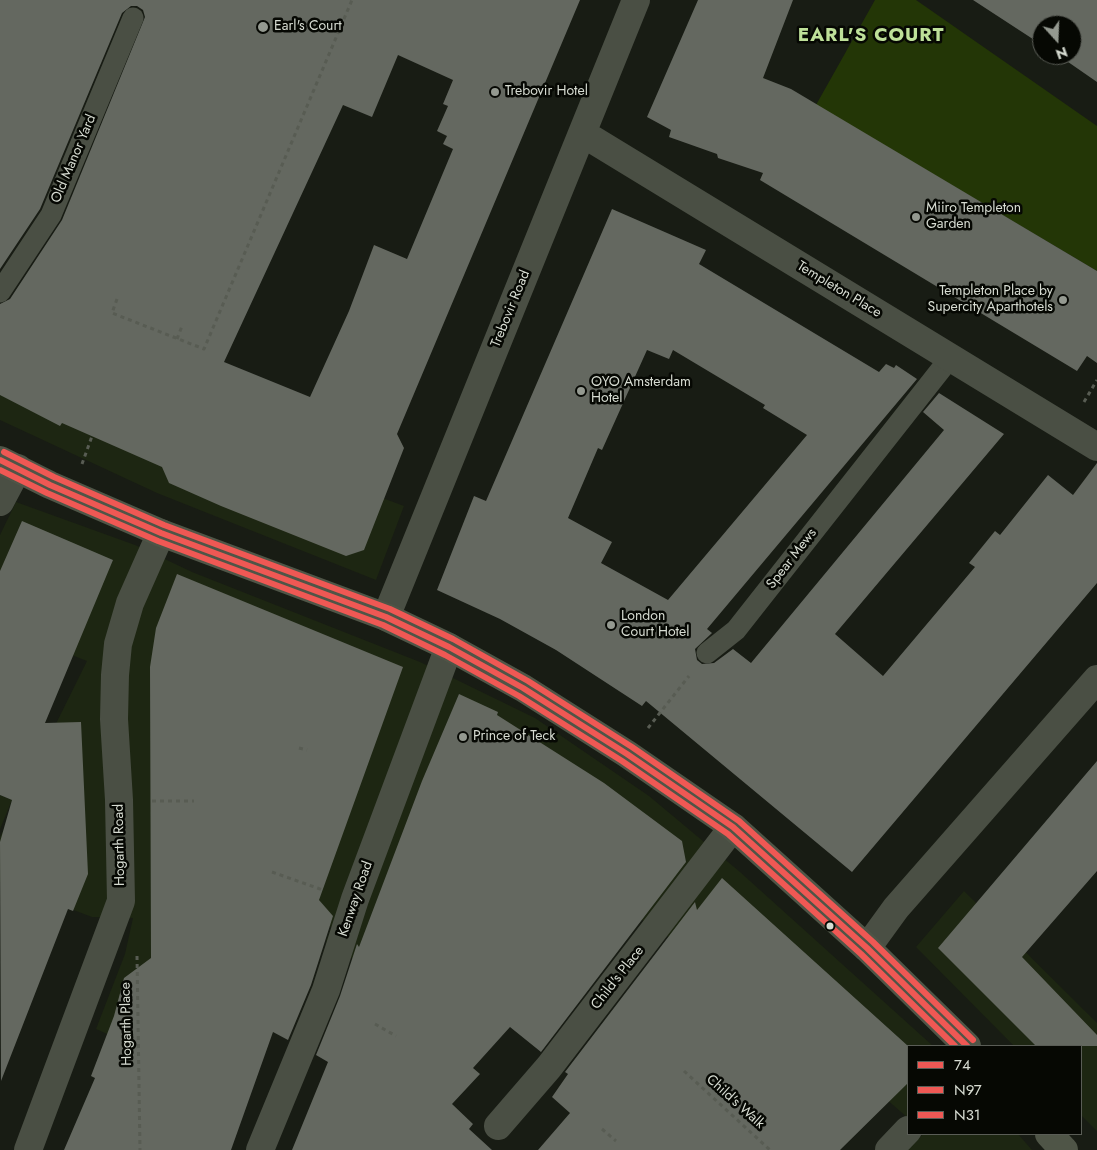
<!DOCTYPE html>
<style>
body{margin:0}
#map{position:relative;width:1097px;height:1150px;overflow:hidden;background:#181c14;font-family:Jost,sans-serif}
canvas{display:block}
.legend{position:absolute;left:907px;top:1045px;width:175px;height:90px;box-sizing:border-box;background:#060803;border:1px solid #5a5d56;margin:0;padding:6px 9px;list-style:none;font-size:15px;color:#d7dcd2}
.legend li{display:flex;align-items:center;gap:10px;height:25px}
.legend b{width:25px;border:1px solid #5a5d56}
.north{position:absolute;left:1032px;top:15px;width:50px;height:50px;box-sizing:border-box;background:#060803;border:1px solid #5a5d56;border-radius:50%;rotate:160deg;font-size:14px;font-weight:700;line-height:20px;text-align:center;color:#d7dcd2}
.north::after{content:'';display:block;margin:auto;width:18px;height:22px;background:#949990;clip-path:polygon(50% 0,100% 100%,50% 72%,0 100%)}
</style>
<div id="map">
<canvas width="1097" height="1150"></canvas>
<ul class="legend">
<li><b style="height:6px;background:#ef5854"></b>74</li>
<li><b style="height:6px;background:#ef5854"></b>N97</li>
<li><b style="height:6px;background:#ef5854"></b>N31</li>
</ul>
<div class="north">N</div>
</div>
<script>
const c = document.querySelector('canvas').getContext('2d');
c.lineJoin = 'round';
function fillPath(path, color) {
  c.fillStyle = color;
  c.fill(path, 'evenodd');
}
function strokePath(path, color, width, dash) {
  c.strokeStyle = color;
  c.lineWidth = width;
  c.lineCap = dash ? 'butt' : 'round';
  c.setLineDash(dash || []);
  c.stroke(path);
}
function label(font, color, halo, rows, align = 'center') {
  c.font = font + ' Jost,sans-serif';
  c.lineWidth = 5;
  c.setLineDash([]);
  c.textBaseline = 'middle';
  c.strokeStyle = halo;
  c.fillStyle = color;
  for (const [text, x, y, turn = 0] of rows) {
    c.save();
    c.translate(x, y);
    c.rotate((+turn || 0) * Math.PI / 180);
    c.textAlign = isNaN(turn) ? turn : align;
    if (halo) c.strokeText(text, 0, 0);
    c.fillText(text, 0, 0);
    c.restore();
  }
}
fillPath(new Path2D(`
 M0,331L184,424L404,506L376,580L157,493L0,420Z
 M16,502L135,545L192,572L420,662L535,718L649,796L740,872L933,1046H908V1118L687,926L675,941L550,861L399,989L326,941L332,927L265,903L130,1044L96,1029L125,954L133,918L92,917L0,882V837L87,661L0,627V535Z
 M0,795L12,800L0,829Z
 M964,891L1097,1023V1131L1081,1115V1046H1014L916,947Z
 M923,1134H1018L1032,1150H908Z`), '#1d2612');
fillPath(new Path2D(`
 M875,0H916L1097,126V271L816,105Z`), '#233606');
fillPath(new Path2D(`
 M0,0H580L397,434L404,448L364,550L346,556L221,506L169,483L162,467L62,423L60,426L0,395V304L10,299L62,220L145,17L143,10L137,6H131L122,13L40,209L0,269ZM398,55L453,80L443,104L448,106L437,131L447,136L443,144L453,149L407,259L374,245L349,311L310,397L224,362L343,105L372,117Z
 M698,0H793L763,78L791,89L1097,271V363L1087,356L1077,371L760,180L763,173L718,158L717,154L669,137L671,130L647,117Z
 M973,0H1097V82L1058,55H1072V25H1042V45Z
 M612,209L706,250L699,264L879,372L886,364L894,368L896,365L917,379L707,629L712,633L695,649L697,660L702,664L714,663L733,649L751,663L944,430L923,412L939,393L1004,434L835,634L883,676L975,567L969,563L995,531L1000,535L1048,475L1073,495L1097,463V583L852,872L646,701L642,706L556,650L500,619L437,590L474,496L486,501ZM647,350L669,359L673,350L765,405L763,408L807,435L668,600L601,563L612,542L568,518L598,448L602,450Z
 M22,521L113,560L45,723L81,722L88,874L73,911L68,909L1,1081L0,842L12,800L0,795V571Z
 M177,574L403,667L319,900L333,916L311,985L288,1040L273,1032L231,1150H64L95,1078L91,1076L114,1016L124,978L151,958L150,667L156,628Z
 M459,694L498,712L497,715L604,783L682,841L686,862L541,1052L510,1027L473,1068L480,1074L452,1104L473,1124L469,1129L492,1150H292L328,1062L316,1055L340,996L357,944L359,947L422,781Z
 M1097,761V871L1022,957L1097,1035V1046H1036L938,948Z
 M722,878L908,1046V1083L840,1150H538L570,1113L552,1097L568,1074L565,1072L695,902L697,910Z`), '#646860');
strokePath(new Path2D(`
 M117,299L112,313L204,349L352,0
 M177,339L182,326
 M1084,402L1097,380
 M82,464L92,436
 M648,728L689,676
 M299,748L307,750
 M152,801H194
 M272,872L323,890
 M137,956L140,1150
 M375,1024L396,1036
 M684,1071L770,1150
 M602,1129L616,1141`), '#585c53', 3, [4, 4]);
strokePath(new Path2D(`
 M0,292L51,215L133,18
 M707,653L736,630L950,358`), '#4a4f44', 21);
strokePath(new Path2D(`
 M582,133L1097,447
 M0,502L18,468
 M386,617L636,0
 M867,948L896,908L1097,679
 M498,1126L549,1067L733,827
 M28,1150L121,901L119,800L114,719L115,675L118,644L130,603L161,533
 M260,1150L326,990L355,899L449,647
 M889,1150L908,1130`), '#4a4f44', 28);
strokePath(new Path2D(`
 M0,460L50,485L161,533L386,617L449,647L523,688L627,754L733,827L867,948L967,1046
 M1049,1134L1064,1150`), '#4f5547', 28);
strokePath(new Path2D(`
 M0,460L50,485L161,533L386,617L449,647L523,688L627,754L733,827L867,948L967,1046`), '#ef5854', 6);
strokePath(new Path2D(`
 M0,470L47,493L158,541L383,625L445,655L519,696L622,761L728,834L861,954L955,1046`), '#ef5854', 6);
strokePath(new Path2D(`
 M4,452L54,477L164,525L390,609L453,639L528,681L632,747L739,821L873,942L973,1040`), '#ef5854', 6);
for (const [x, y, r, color] of [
 [263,27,6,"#949990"],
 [495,92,5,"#949990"],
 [916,217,5,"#949990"],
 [1063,300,5,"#949990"],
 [581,391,5,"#949990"],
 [611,625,5,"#949990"],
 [463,737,5,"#949990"],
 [830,926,4.5,"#d7dcd2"]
]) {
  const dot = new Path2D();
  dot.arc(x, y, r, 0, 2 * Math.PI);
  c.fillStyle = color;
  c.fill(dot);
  strokePath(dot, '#060803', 2);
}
label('14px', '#d7dcd2', '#060803', [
 ["Earl's Court",274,27],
 ["Trebovir Hotel",505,92],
 ["Miiro Templeton",926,209],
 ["Garden",926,225],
 ["Templeton Place by",1053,292,"right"],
 ["Supercity Aparthotels",1053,308,"right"],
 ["OYO Amsterdam",591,383],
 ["Hotel",591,399],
 ["London",621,617],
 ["Court Hotel",621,633],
 ["Prince of Teck",473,737]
], 'left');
label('14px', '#d7dcd2', '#060803', [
 ["Old Manor Yard",74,159,-67],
 ["Templeton Place",839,290,31],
 ["Trebovir Road",511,309,-68],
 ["Spear Mews",792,559,-52],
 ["Hogarth Road",120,845,-91],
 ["Kenway Road",356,899,-71],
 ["Child's Place",618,978,-52],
 ["Hogarth Place",127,1024,-91],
 ["Child's Walk",735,1102,42]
]);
c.letterSpacing = '1px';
label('bold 19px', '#bee099', '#060803', [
 ["EARL'S COURT",871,36]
]);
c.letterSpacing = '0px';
</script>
